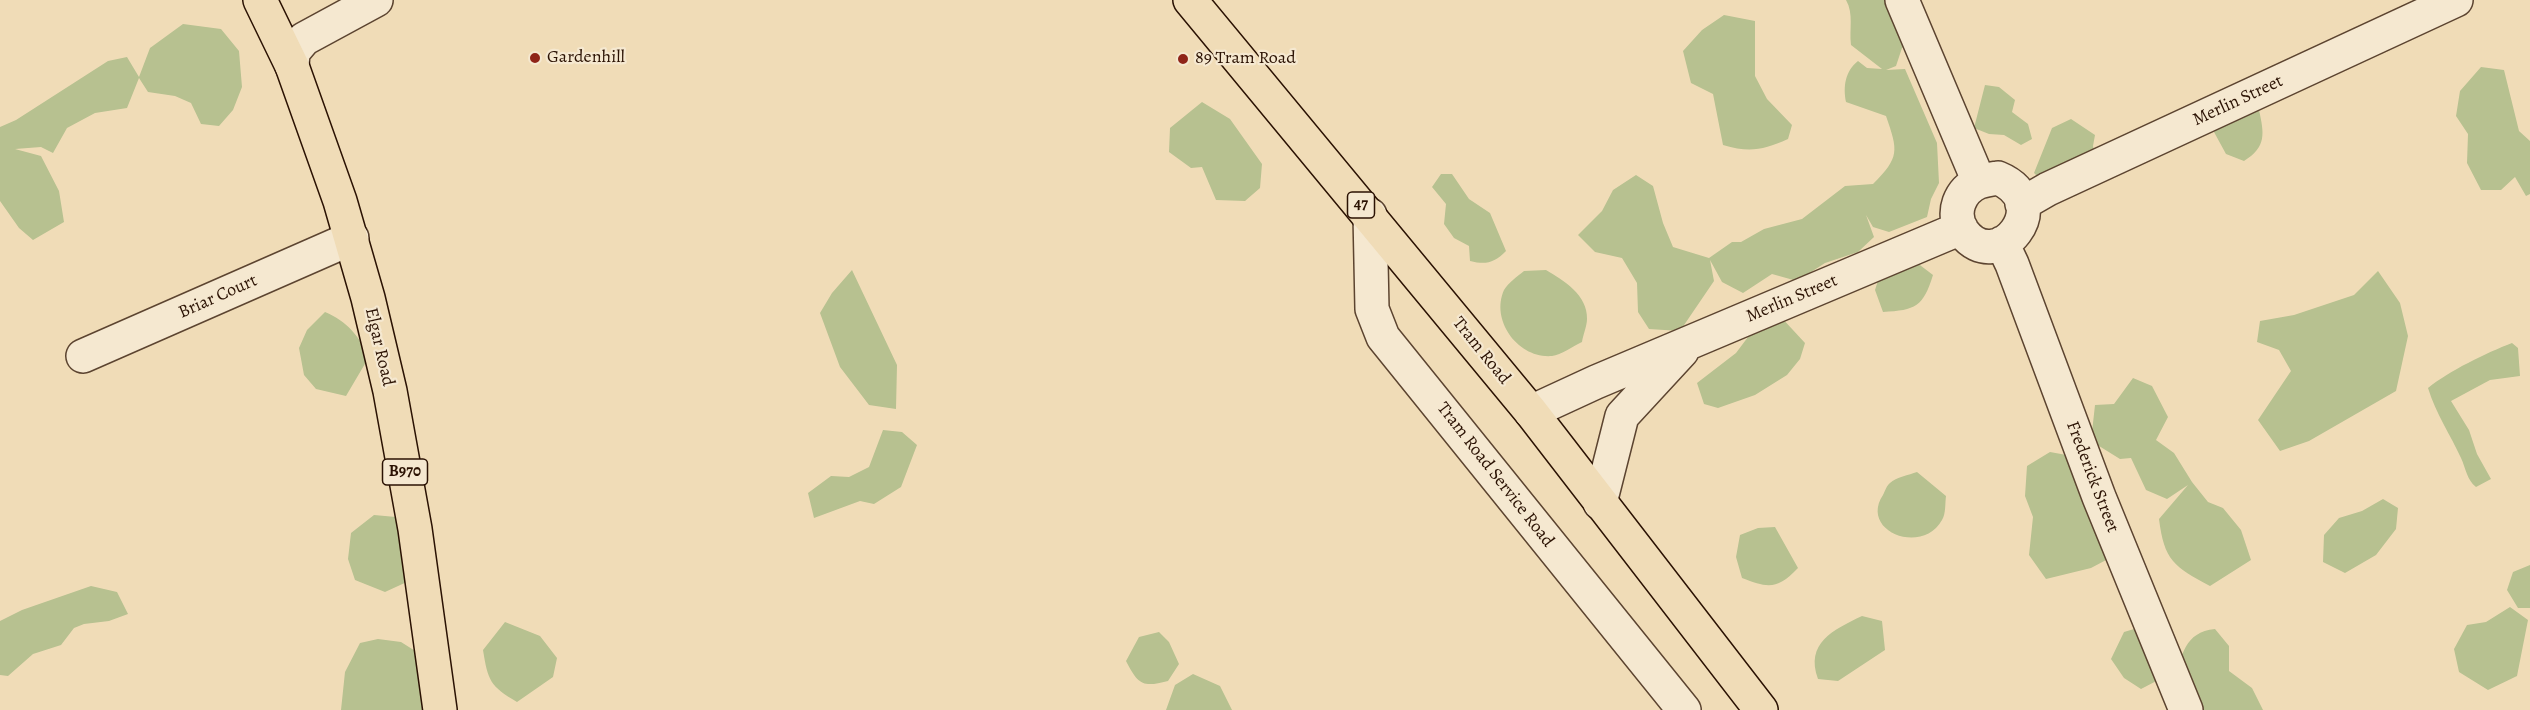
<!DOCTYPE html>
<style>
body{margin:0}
canvas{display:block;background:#f0dcb7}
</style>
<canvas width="2530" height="710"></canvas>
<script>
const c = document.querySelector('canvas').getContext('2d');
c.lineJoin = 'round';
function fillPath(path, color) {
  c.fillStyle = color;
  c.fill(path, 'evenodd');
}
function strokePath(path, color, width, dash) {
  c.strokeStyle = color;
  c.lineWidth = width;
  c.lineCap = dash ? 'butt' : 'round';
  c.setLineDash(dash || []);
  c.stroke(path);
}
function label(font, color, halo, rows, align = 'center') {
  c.font = font + ' Alegreya,serif';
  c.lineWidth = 4.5;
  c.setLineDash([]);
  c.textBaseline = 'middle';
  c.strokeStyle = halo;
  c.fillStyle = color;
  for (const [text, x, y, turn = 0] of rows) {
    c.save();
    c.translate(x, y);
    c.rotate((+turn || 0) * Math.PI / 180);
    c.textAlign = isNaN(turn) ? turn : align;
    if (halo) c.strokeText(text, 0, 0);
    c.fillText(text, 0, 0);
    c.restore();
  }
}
fillPath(new Path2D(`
 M1846,0H1907L1921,30L1902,48L1896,66L1886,70L1905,69L1937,143L1939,183L1931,199L1927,217L1889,232L1873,227L1866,215L1874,237L1858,252L1825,263L1797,281L1772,274L1743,293L1722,282L1710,260L1714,281L1680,331L1649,329L1638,312L1637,283L1622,258L1595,252L1578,235L1602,211L1613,190L1636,175L1653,186L1663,223L1673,247L1709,258L1732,242H1741L1764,229L1802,219L1845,186L1873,184C1900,157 1898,151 1886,116L1846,102C1843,87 1845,71 1858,61L1867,68L1882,69L1851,45C1849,29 1854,14 1846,0Z
 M1724,15L1755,21V76L1767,99L1792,125L1788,139C1763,150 1750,153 1723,145L1713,94L1691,83L1683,51L1702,30Z
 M183,24L221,29L239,51L242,87L233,110L219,126L201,124L191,103L175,96L148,92L139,78L127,108L95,113L67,128L53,153L41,147L15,149L41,156L59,191L64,222L33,240L19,228L0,201V127L16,120L108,61L127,57L139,77L150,48Z
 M2481,67L2504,70L2519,131L2530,141V194L2526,196L2515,177L2501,190H2481L2467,163L2468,134L2456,116L2460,91Z
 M1985,85L1999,87L2015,100L2012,112L2028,124L2032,139L2021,145L2004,135L1989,134L1974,128Z
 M1202,102L1230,119L1262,164L1260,188L1245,201L1216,200L1202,167L1191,168L1169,152L1170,128Z
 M2231,108L2259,110C2264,133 2267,147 2244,161L2226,154L2214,132Z
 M2071,119L2095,135L2093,146L2098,170L2055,192L2034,173L2052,128Z
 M1441,174H1452L1469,199L1490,213L1506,251C1494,263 1486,265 1470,261L1469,246L1454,238L1444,224L1446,204L1432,187Z
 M1912,259L1933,275C1923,307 1916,310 1883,312L1875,290L1883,265Z
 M852,270L897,365L896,409L869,405L840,367L820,313L832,293Z
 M1546,270C1563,280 1588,295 1587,319C1587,326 1583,335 1582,342C1573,346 1561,355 1552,356C1519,359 1490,321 1504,290C1508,283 1518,276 1524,271Z
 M2378,271L2400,303L2408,336L2396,391L2309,441L2280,451L2258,420L2291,371L2279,350L2257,342L2260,321L2294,315L2354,295Z
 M325,312C347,321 359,336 369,357L346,396L316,389L304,375L299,348L307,330Z
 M1780,316L1805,343L1800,359L1787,375L1755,395L1718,408L1704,404L1697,383L1736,353L1757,325Z
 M2512,343L2518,348L2520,376L2490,380L2451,401L2469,430L2477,454L2491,479L2476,487C2467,480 2466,469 2461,458C2450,434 2436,414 2428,388C2449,371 2486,353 2512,343Z
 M2133,378L2152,386L2168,417L2156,440L2174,453L2192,482L2208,502L2223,508L2241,530L2251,560L2210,586C2174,567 2164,560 2159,519L2188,485L2167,499L2146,490L2131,458L2120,459L2091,441L2095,405L2114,404Z
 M883,430L902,432L917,445L901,487L874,504L860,501L814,518L808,493L831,476L849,477L869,467Z
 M2050,452L2072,456L2108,559L2091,568L2046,579L2029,555L2033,517L2025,496L2027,466Z
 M1917,472L1946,496C1945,503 1946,514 1942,520C1922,556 1859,531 1883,495C1885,491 1887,485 1890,483C1896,477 1909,475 1917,472Z
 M2383,499L2398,508L2396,529L2376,555L2345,573L2323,562L2324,535L2339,518L2362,511Z
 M374,515L396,517L415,529L422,575L385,592L355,580L348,559L351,533Z
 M1775,527L1798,568C1777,590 1768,588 1742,578L1736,557L1740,535L1758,528Z
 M2530,565V608H2518L2507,590L2513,572Z
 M91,586L117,592L128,614L109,621L84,624L74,628L61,645L33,654L8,676L0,675V621L22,610Z
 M2510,607L2528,620L2517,676L2488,690L2459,672L2454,649L2467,625L2486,622Z
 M1862,616L1882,621L1885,650L1838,681L1818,679C1805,643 1833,630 1862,616Z
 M505,622L540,636L557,658L553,677L517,702C490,686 488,681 483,650Z
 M2151,624L2164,677L2141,689L2124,678L2111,659L2124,632Z
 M2215,629L2229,646V671L2252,688L2263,710H2204L2192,707L2174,681C2182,656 2184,632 2215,629Z
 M1159,632L1169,642L1179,664L1168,681C1142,688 1138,684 1126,661L1139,637Z
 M378,639L401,642L420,654L425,710H341L345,672L360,643Z
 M1193,674L1220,686L1232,710H1166L1175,685Z`), '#b7c190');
const minor = new Path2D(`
 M1902,0L1979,182
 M292,66L293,52L304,39L376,0
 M1998,178C2058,203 1997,278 1963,232C1950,213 1960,190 1979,182C1985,180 1992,179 1998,178Z
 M2022,204L2048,189L2456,0
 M1370,215L1372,309L1383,337L1684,710
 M2002,243L2012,264L2099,497L2186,710
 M83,356L352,238
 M1531,412L1596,382L1961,228
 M1600,503L1622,416L1682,351`);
const major = new Path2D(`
 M260,0L292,66L340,201L368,298L390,391L415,529L440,710
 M1190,0L1531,412L1761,710`);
strokePath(minor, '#5c4430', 36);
strokePath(major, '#2b1203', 36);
strokePath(minor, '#f5e8d0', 33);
strokePath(major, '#f0dcb7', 33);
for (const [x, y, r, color] of [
 [535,58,6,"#8f2418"],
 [1183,59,6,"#8f2418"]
]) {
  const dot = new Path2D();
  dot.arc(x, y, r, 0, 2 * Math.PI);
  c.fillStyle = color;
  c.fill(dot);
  strokePath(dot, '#f5e8d0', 2);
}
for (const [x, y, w] of [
 [1361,205,27],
 [405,472,45]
]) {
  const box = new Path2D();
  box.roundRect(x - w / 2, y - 13, w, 26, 4.5);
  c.fillStyle = '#f5e8d0';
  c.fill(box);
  strokePath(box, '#2b1203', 1.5);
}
label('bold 16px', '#2b1203', null, [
 ["47",1361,205],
 ["B970",405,472]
]);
label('18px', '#2b1203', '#f5e8d0', [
 ["Gardenhill",547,58],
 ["89 Tram Road",1195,59]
], 'left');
label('18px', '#2b1203', '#f5e8d0', [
 ["Merlin Street",2238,101,-25],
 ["Briar Court",218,297,-24],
 ["Merlin Street",1792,299,-23],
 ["Elgar Road",379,347,77],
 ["Tram Road",1481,351,51],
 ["Tram Road Service Road",1495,475,52],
 ["Frederick Street",2092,477,69]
]);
</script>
